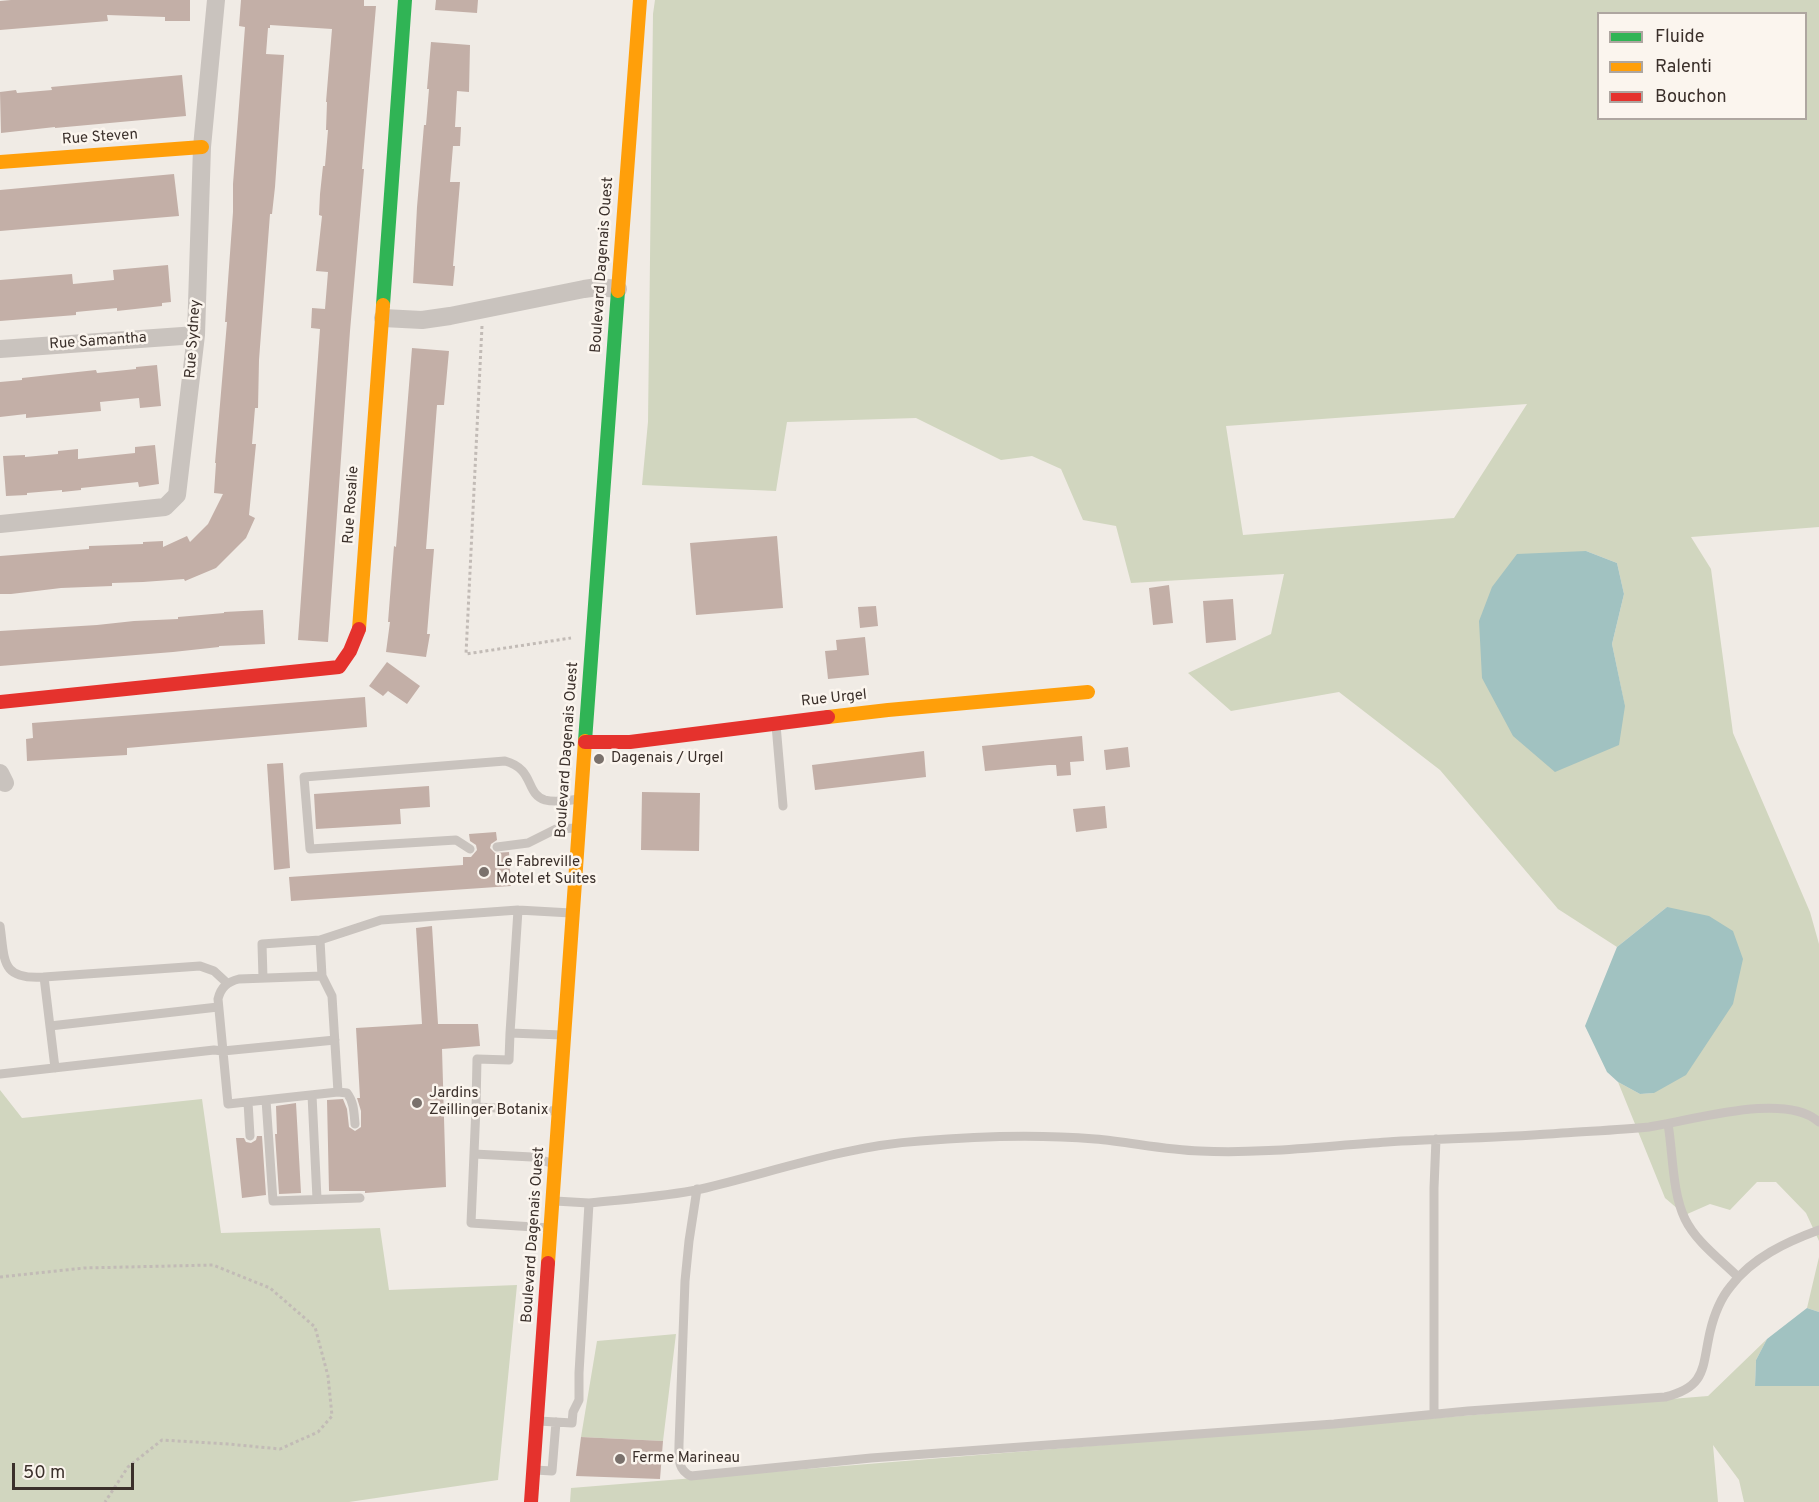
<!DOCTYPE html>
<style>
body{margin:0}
#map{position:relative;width:1819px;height:1502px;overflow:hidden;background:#f0ebe5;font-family:Overpass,sans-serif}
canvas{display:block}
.legend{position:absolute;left:1597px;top:12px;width:210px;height:108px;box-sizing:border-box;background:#fbf5ee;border:2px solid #aea6a0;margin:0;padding:8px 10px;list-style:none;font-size:18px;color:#3b302b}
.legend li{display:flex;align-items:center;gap:12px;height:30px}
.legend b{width:30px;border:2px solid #aea6a0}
.scale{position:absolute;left:12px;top:1463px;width:122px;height:27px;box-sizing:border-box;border:3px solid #3b302b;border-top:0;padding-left:8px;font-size:18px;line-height:21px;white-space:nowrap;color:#3b302b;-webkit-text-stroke:4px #fbf5ee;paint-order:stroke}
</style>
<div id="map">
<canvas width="1819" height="1502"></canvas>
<ul class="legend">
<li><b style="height:8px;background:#30b455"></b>Fluide</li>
<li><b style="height:8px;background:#ff9f0a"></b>Ralenti</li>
<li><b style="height:8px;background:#e5322d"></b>Bouchon</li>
</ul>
<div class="scale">50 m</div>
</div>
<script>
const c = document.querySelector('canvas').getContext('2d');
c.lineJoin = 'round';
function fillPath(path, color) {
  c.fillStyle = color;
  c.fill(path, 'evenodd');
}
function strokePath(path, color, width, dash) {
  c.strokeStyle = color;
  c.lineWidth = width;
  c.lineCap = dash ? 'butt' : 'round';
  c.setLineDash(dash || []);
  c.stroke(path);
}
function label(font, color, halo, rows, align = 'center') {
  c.font = font + ' Overpass,sans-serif';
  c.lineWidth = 5;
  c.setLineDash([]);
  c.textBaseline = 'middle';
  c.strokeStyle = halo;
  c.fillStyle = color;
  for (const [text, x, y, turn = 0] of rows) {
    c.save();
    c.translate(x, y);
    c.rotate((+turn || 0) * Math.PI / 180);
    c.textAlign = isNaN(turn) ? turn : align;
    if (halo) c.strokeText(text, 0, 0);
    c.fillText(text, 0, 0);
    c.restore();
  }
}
fillPath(new Path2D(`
 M655,0H1819V527L1691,537L1711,569L1733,733L1810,912L1819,944V1241L1806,1213L1776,1182H1757L1730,1210L1710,1204L1685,1215L1665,1198L1618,1082L1640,1094L1654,1093L1667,907L1617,947L1558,909L1440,770L1339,692L1231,711L1188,673L1271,634L1284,574L1131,583L1116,526L1083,520L1061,469L1032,456L1001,460L916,418L787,422L776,491L642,485L648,422L653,14ZM1598,14H1806V118H1598ZM1527,404L1454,518L1243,535L1226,426ZM1586,551L1617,563L1624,594L1612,644L1625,707Z
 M0,1090L22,1118L202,1099L221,1233L380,1228L389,1290L517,1285L498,1480L349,1502H0Z
 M1819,1257V1312L1807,1308Z
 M676,1334L663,1441L581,1437L597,1341Z
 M1767,1339L1756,1360L1755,1386H1819V1502H1744L1739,1480L1713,1445L1718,1502H570L571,1488L1708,1396Z`), '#d1d6bf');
fillPath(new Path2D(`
 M1586,551L1617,563L1624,594L1612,644L1625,706L1619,745L1555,772L1513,736L1482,678L1479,621L1492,587L1517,554Z
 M1667,907L1709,916L1733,931L1743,959L1733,1004L1686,1075L1654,1093L1640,1094L1618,1082L1607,1072L1585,1026L1617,947Z
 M1807,1308L1819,1312V1386H1755L1756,1360L1767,1339Z`), '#a1c2c1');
fillPath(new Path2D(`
 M11,0H190V21H165V17L107,15L108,21L0,30V1Z
 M241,0H364V6H376L362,169H364L350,331L328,642L298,640L320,329L311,328L312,308L325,309L328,272L316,271L322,216L319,215L320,194L323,166H325L328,130H326L327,102H326L332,29L270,25V28H268L266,54L284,55L275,187L272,214H270L259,360L258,408H255L252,444H256L249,515L255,518L246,538L216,568L185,581L184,579L143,582L112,583V586L61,588L11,594H0V556L89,549V546L143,544V542L163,541V547L187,536L190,542L208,524L223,494L214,493L216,463H215L227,322H225L233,212V184L245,27L239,26Z
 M436,0H478L477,13L435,10Z
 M431,42L470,45L469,92L457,91L455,127H461L460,146H453L450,182H460L453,266H455L453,286L413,283L417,207L424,125H426L429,89H427Z
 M182,75L186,116L55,128V127L1,133L0,92L16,90L17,93L52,90L51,87Z
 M174,174L179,216L0,231V190Z
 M168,265L171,302L162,303V306L117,311V308L76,312V315L0,321V280L72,274L73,284L114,280L113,270Z
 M412,348L449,351L444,405H437L426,549H434L427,634H430L426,657L386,652L390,622H388L394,546L396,547Z
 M157,365L161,406L140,408L139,398L100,402L101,411L26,418V414L0,417V382L22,380V378L96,370L97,373L136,369V367Z
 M155,445L159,484L139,487L138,482L81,488V490L62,492V490L27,493V495L6,496L3,456L25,455V457L58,454V451L78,449V459L135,453V447Z
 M777,536L783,608L696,615L690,543Z
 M1169,585L1173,623L1153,625L1149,588Z
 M1233,599L1236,640L1206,643L1203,601Z
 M876,606L878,626L860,628L858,607Z
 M263,610L265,644L219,646V647L173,652L0,666V631L97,625L134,621L178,619V617L224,613V612Z
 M865,637L869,675L828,679L825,651L837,650L836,640Z
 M387,662L420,686L407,704L388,691L383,696L369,686Z
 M365,697L367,727L127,748V755L27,761L26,739L33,738L32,723Z
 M1082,736L1084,761L1070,762L1071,775L1057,776L1056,765H1049L985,771L982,746Z
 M1128,747L1130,767L1106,770L1104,750Z
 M924,751L926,777L815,790L812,765Z
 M283,763L290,868L274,870L267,764Z
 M429,786L430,807L400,809L401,824L316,829L314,794Z
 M642,792L700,793L699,851L641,850Z
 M1105,806L1107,828L1076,832L1073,809Z
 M496,832L497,840L491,844L490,848L495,853L509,852L511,886L291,901L289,877L463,865V857H471L477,850L476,845L470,841L469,834Z
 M432,926L438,1024H478L480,1046L442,1049L446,1187L365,1193V1191H329L327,1100L343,1099L347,1109L349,1127L355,1131L361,1127V1111L357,1098H360L356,1028L422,1024L416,928Z
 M296,1103L301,1193L279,1194L275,1134H277L276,1106Z
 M257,1136H262L266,1195L242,1198L236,1138H244L246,1142L251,1143L256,1140Z
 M581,1437L663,1441L660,1479L576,1476Z`), '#c3afa7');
strokePath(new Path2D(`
 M482,326L466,654L571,638
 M0,1277L84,1268L213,1265L270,1288L315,1327L328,1376L332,1416L318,1432L280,1449L228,1444L162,1440L128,1467L105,1502`), '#c2bbb6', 3, [3, 3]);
strokePath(new Path2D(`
 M776,725L783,806
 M497,847L528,843L556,829L577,828
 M470,849L456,840L310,849L304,777L505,761C535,769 525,794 545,800C556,803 569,800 580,799
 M518,910L510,1033L562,1035
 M0,926C5,960 0,980 44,977L200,966L214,971L227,983
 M320,940L322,976L332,996L338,1092L228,1104L218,999C221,987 227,982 239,979L322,976
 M44,977L55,1068
 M263,978L262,944L320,940L381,920L518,910L571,913
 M50,1026L218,1007
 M510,1033L509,1060L477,1059L476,1107L556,1111
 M0,1074L214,1050L223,1051L335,1040
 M338,1092L347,1093C354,1102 354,1113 355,1124
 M312,1095L317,1199
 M266,1100L273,1201L360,1198
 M248,1102L250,1136
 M476,1107L471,1223L550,1228
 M1668,1124C1673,1153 1672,1192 1685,1219C1696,1242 1721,1260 1738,1277
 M474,1154L532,1157L554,1164
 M697,1189L689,1241L685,1281L679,1444C679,1457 677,1470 691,1476L871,1458L1334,1424L1468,1411L1665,1397C1707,1387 1702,1367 1710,1332C1714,1315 1720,1299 1731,1286C1752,1258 1786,1242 1819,1230
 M589,1203C626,1199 664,1197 701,1189C773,1172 845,1146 920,1141C978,1136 1036,1134 1095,1139C1130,1142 1165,1150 1200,1151C1262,1154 1325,1146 1387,1142C1445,1138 1504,1138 1562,1133C1591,1131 1620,1130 1649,1127C1691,1121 1785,1091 1819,1122
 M1434,1414V1188L1436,1139
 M539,1421L572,1423L573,1412L579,1400V1373L589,1203L555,1201
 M535,1470L552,1471L556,1422`), '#c9c3be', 9);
strokePath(new Path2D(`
 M383,318L422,320L450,316L584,289L598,287L618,289
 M0,349L196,335
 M0,524L165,507L177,495L196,335L202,147L216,0
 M0,773L5,783`), '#c9c3be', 18);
strokePath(new Path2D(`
 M383,305L405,0
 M585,741L618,291`), '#30b455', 14);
strokePath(new Path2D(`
 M0,162L202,147
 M618,291L640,0
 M359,629L383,305
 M828,717L888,710L1088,692
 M548,1263L585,741`), '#ff9f0a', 14);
strokePath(new Path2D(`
 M0,702L339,667L350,651L359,629
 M585,742H630L828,717
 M531,1502L548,1263`), '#e5322d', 14);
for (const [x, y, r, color] of [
 [599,759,6,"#7a716c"],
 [484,872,6,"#7a716c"],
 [417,1103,6,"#7a716c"],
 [620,1459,6,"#7a716c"]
]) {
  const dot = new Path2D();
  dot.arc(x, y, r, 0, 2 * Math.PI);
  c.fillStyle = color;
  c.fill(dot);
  strokePath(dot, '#fbf5ee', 2);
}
label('15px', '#3b302b', '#fbf5ee', [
 ["Rue Steven",100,138,-4],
 ["Boulevard Dagenais Ouest",603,265,-86],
 ["Rue Sydney",194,339,-86],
 ["Rue Samantha",98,342,-4],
 ["Rue Rosalie",352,505,-86],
 ["Rue Urgel",834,699,-6],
 ["Boulevard Dagenais Ouest",568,750,-86],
 ["Boulevard Dagenais Ouest",534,1235,-86]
]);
label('15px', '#3b302b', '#fbf5ee', [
 ["Dagenais / Urgel",611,759],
 ["Le Fabreville",496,863],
 ["Motel et Suites",496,880],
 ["Jardins",429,1094],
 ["Zeillinger Botanix",429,1111],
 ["Ferme Marineau",632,1459]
], 'left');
</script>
